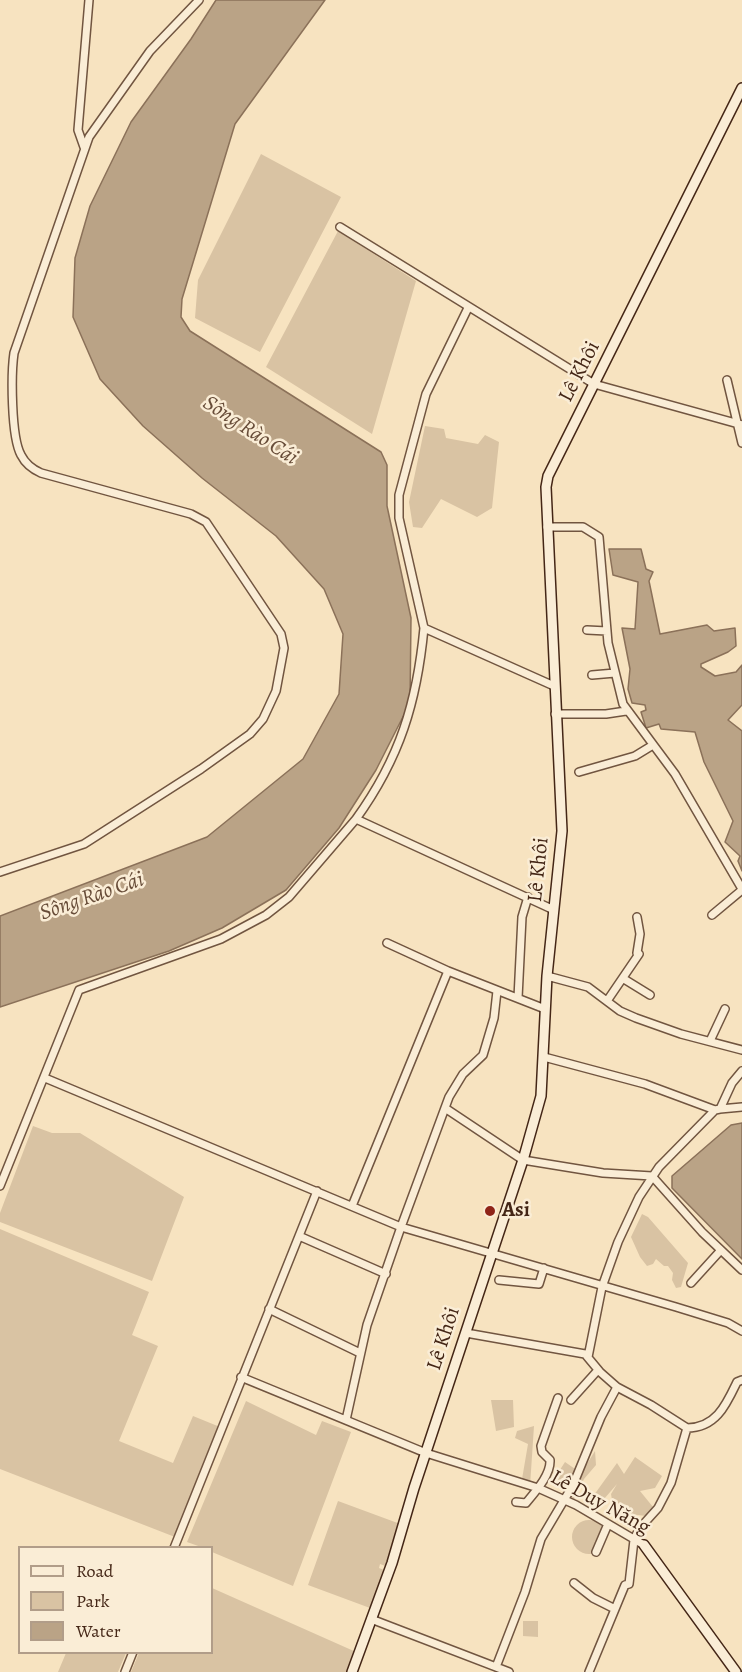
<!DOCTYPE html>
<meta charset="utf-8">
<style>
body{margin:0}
#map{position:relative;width:742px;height:1672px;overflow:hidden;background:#f7e3c0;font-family:Alegreya,serif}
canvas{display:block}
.legend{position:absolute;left:18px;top:1546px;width:195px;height:108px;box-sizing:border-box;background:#faedd6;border:2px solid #b19d89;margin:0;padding:8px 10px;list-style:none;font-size:18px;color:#442616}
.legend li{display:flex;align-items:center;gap:12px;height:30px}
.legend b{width:30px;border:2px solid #b19d89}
</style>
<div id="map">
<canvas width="742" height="1672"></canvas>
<ul class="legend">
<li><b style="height:8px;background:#faedd6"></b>Road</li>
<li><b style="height:16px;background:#d9c3a3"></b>Park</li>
<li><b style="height:16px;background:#baa386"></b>Water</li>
</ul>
</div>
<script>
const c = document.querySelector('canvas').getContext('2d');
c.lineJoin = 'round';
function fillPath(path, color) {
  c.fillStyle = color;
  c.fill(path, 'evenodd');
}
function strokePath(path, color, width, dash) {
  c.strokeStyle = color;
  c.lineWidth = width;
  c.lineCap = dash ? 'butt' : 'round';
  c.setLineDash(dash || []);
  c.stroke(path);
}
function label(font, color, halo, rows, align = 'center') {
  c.font = font + ' Alegreya,serif';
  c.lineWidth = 5;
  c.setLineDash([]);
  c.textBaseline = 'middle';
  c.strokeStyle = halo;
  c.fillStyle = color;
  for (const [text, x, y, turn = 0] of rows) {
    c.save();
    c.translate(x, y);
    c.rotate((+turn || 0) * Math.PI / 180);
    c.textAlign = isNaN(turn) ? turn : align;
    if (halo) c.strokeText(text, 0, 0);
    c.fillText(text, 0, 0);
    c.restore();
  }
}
fillPath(new Path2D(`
 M261,154L341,197L260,352L195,318L198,280Z
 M338,231L416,281L372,434L266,367Z
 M425,426L444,429L446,438L478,444L485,435L499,442L492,508L477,517L441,499L422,528L413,527L409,502Z
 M33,1126L52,1133H80L184,1197L152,1281L0,1222V1213Z
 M642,1214L648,1217L688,1263L681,1287L676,1288L672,1280L673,1273L668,1266H664L656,1259L653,1264L647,1266L640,1257L631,1237Z
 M0,1229L149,1292L132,1335L158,1346L119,1441L173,1463L193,1416L220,1427L175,1537L0,1469Z
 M491,1400H513L514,1427L496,1431Z
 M246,1401L316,1435L322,1421L351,1432L293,1586L212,1552V1548L201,1547L187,1542Z
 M534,1426L530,1486L521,1485L528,1444L515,1438L517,1431Z
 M595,1451L596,1465L584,1479L573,1502L565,1499L573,1485L554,1479L565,1462L578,1471L575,1483Z
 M635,1457L662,1476L655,1488L640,1491L653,1507L646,1516L614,1512L611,1494L617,1484L598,1506L594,1495L617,1463L624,1474Z
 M338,1501L403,1525L388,1567L380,1564L379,1568L384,1570L370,1608L308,1585Z
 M572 1537a17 17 0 1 1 34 0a17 17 0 1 1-34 0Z
 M212,1588L356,1652L347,1672H131L139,1653L212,1652Z
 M523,1621H538V1637L523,1636Z
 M66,1653V1652L126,1653L118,1672H58Z`), '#d9c3a3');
const water = new Path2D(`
 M216,0H325L235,124L182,299L181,317L190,331L381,452L387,465V506L411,618L410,703L376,770L339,828L286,890L222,928L169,951L0,1007V916L207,837L303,759L339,694L343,634L324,589L276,536L202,478L143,426L100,379L73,317L75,258L90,206L131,122L191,39Z
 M609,549H641L646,569L653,572L649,581L660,634L707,625L714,631L735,628L736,646L728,652L701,664V667L715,676L736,672L742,665V705L728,720L742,731V871L738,861L740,856L725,842L733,821L704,762L695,732L661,729L659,724L646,728L641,712L646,710L645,705L632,703L628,689L630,669L622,628L635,629L638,582L613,575Z
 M742,1123V1259L672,1188V1176L731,1125Z`);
fillPath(water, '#baa386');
strokePath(water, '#8b7159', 1.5);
const street = new Path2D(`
 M84,147L78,130L89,0
 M340,227L594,384L742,425
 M468,308L426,394L399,495V518L424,628L554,686
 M727,380L742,443
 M547,527H583L599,537L608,643L623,704L675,774L742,889
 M424,628C417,702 400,758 356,819L554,910
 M587,630L607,631
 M592,675L615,673
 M555,714H606L626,711
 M579,772L635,756L653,745
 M0,872L84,844L201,769L250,734L263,719L276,691L284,648L281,634L206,522L191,514L41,473C32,469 25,463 21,455C11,437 11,374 14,353L89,137L150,51L199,0
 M712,915L742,890
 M637,917L640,934L637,953
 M387,943L448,971L545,1009
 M547,976L588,987L620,1011L636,1018L681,1034L742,1050
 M624,979L650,995
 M518,998L522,917L528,897
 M607,1001L639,954
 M710,1041L725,1009
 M544,1057L645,1084L715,1110
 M45,1078L401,1227L676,1307L728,1323L742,1331
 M445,1108L523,1160L603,1173L652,1176L702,1232L742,1270
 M720,1109L742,1107
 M0,1186L79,990L221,939L266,915L289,897L356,819
 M352,1206L448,971
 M299,1236L386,1274
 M499,1280L539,1284L544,1268
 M691,1283L721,1250
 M269,1309L360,1353
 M466,1333L585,1354L600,1372L617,1387L651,1405L687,1428
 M588,1357L602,1287L618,1242L639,1197L659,1167L715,1110L720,1109L732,1083L742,1071
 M241,1377L426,1453L538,1488L576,1505L644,1545
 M571,1400L598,1370
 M346,1420L367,1325L401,1227L449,1097L463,1074L483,1055L494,1018L497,991
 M516,1502L526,1503C535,1492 551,1475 550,1460L542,1452L541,1446L558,1398
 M174,1548L317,1191
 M596,1552L608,1524
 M574,1583L593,1598L615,1609
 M371,1619L509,1672
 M496,1667L525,1592L541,1539L573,1485L601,1417L617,1387
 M125,1672L133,1652
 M589,1672L625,1585L629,1584L634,1540L639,1529L658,1508L671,1483L687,1428C716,1428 726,1405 737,1382L742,1380`);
const secondary = new Path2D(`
 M644,1545L736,1672
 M352,1672L392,1563L414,1488L523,1160L541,1096L547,976L562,831L546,487L548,476L742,88`);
strokePath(street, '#715540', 10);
strokePath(secondary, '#442616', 12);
strokePath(street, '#faedd6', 7);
strokePath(secondary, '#faedd6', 9);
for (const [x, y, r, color] of [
 [490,1211,6,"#8f2418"]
]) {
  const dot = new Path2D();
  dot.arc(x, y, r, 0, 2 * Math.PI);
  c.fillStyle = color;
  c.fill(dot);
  strokePath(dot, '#faedd6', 2);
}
label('21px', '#442616', '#faedd6', [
 ["Lê Khôi",580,372,-63],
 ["Lê Khôi",539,870,-84],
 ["Lê Khôi",444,1339,-72],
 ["Lê Duy Năng",600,1503,29]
]);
label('bold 21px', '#442616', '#faedd6', [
 ["Asi",502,1211]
], 'left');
label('italic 22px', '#674c38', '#faedd6', [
 ["Sông Rào Cái",250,431,33],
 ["Sông Rào Cái",92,897,-19]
]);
</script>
